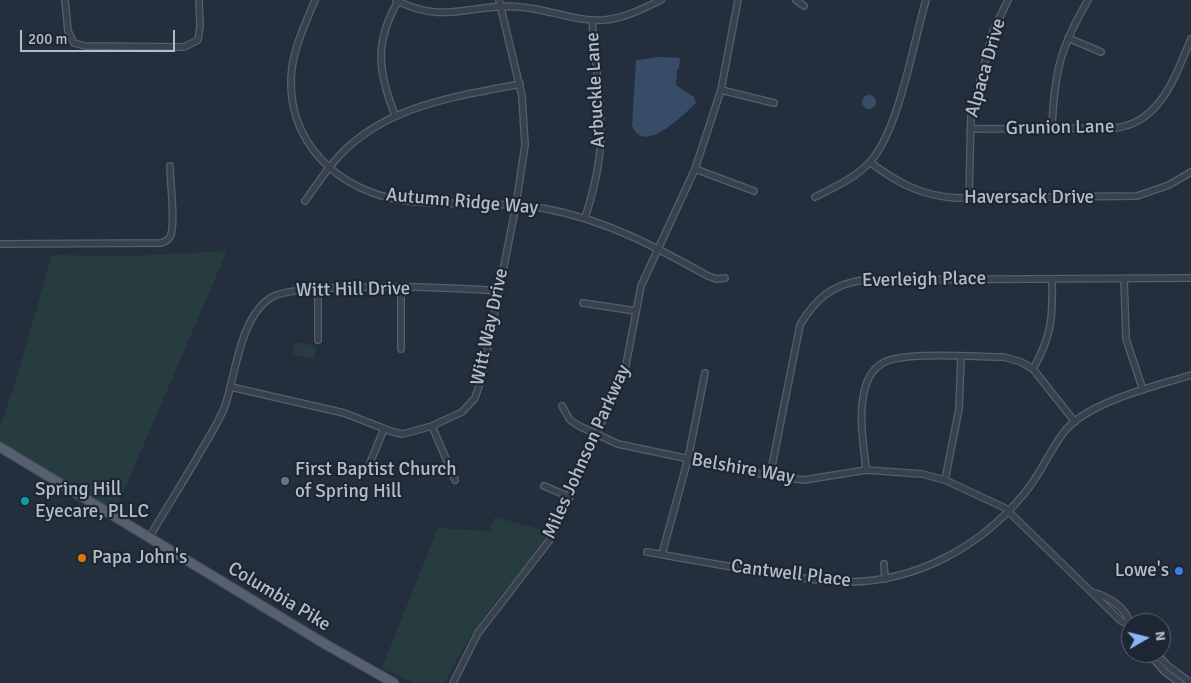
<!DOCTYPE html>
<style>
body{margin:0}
#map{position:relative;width:1191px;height:683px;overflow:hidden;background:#242f3e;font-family:Signika,sans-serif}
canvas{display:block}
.north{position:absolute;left:1121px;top:613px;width:50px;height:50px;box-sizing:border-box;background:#1d2633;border:1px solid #59626f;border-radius:50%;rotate:82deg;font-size:14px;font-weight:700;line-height:20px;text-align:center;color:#b4bcc9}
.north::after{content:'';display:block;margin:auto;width:18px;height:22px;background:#8ab4f8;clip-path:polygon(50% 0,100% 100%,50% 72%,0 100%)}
.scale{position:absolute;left:20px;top:30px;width:155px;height:22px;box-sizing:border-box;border:2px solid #b4bcc9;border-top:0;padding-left:6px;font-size:15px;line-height:18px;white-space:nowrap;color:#b4bcc9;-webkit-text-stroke:4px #1d2633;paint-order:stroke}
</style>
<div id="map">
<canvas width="1191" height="683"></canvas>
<div class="north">N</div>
<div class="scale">200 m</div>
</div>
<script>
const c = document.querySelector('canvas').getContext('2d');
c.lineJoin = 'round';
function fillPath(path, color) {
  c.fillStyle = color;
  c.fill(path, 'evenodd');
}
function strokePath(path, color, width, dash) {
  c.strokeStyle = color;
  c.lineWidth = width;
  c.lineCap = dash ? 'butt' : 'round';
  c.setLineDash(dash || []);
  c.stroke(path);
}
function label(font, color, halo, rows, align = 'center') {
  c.font = font + ' Signika,sans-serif';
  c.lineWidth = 4.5;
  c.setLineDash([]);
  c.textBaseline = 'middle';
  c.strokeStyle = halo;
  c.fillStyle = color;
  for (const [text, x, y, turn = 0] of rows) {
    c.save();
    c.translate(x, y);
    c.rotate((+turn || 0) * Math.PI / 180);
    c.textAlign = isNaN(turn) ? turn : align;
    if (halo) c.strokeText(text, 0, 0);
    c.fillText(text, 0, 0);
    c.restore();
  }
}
fillPath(new Path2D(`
 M227,251L122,495L114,511L0,442V427L16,380L52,255L132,256Z
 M295,342L316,346L314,359L293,355Z
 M495,517L550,532C535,558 513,580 494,604C475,629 458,655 445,683H414L382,668L438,528L489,531Z`), '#263c3f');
fillPath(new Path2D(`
 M660,57L680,58L679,69H677L676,85L694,97L696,103C684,114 643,157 632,125L636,60Z
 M862 102a7 7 0 1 1 14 0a7 7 0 1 1-14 0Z`), '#394c67');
const minor = new Path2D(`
 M65,0L68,31L74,43L85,46L184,47L198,40L200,26L199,0
 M315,0C306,22 295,45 292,68C283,141 339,193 407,201C454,206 501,201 547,209C606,220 656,247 708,276L716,279L725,278
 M396,0C445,26 473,2 520,7C548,9 576,22 604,20C625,18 642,9 661,0
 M796,0L804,6
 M1068,38L1101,52
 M721,90L774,103
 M395,115C378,72 374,43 398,1
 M970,129L1116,128C1161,122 1175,76 1191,39
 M1052,129C1054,73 1060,48 1088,0
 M870,162C897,183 922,196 957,198L1137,196L1169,185L1191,172
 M695,169L754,191
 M815,197C835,187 855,178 870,162C899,130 913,44 926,0
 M969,198L971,116L993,31L1008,0
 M305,201C316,186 326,170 339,156C387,105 455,97 520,84
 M585,218C592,196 598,174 600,150C603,108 595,63 592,20
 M0,244L161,243C164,242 168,240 170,237C176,227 170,179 170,166
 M1124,279L1126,339L1143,390
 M318,289V340
 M401,289V349
 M583,303L636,311
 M1033,369C1052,336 1053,316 1052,279
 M231,387L344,413L393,432L403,434L432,426L462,412L475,398L482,377L516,205L525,145L522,96L499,0
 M562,406L570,420L579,426L618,444L770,476L804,480L866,470L922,474L945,480L1005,508L1121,621L1131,626V633
 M432,426L455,480
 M367,470L384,429
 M866,470C864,447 859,420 863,398C865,384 870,370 883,363C901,351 978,357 1004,357L1021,362L1033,369L1075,422
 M770,476L800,325C815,299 833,284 863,280L1191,278
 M945,480L959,409L961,357
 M544,486L570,497
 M149,538C165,510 182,484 198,456C207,440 218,424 225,406C236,373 240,316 272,297C295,282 463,287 498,291
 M647,552C688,559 729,567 770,573C795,577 821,582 846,582C915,582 979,548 1023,495C1040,476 1049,451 1064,432C1087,402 1156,386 1191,375
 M662,554L688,459L705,373
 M884,564L885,579
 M1092,592C1110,597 1127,608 1131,626
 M1148,653L1165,672L1180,683
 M1156,653L1168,666L1191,683
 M453,683L478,633L549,541L625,370L641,286L695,169L721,90L738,0`);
const primary = new Path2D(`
 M0,447L325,644L394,683`);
strokePath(minor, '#565f6c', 8);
strokePath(primary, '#414a57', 11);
strokePath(minor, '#38414e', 5.5);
strokePath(primary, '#56606e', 9);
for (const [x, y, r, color] of [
 [285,481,5,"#6b7280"],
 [25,501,5,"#0f9aa8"],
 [82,558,5,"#e8710a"],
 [1179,571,5,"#3f7fe0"]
]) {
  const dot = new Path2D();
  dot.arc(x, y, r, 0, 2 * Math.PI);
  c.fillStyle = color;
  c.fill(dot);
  strokePath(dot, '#1d2633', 2);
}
label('19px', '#b4bcc9', '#1d2633', [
 ["Alpaca Drive",986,68,-74],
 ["Arbuckle Lane",596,90,-93],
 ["Grunion Lane",1060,128,-1],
 ["Haversack Drive",1029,198],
 ["Autumn Ridge Way",462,202,5],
 ["Everleigh Place",924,280,-1],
 ["Witt Hill Drive",353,290,-1],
 ["Witt Way Drive",490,327,-78],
 ["Miles Johnson Parkway",587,452,-66],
 ["Belshire Way",743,469,10],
 ["Cantwell Place",791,574,7],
 ["Columbia Pike",279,597,31]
]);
label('19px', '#b4bcc9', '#1d2633', [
 ["First Baptist Church",295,470],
 ["of Spring Hill",295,492],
 ["Spring Hill",35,490],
 ["Eyecare, PLLC",35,512],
 ["Papa John's",92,558],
 ["Lowe's",1169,571,"right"]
], 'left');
</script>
